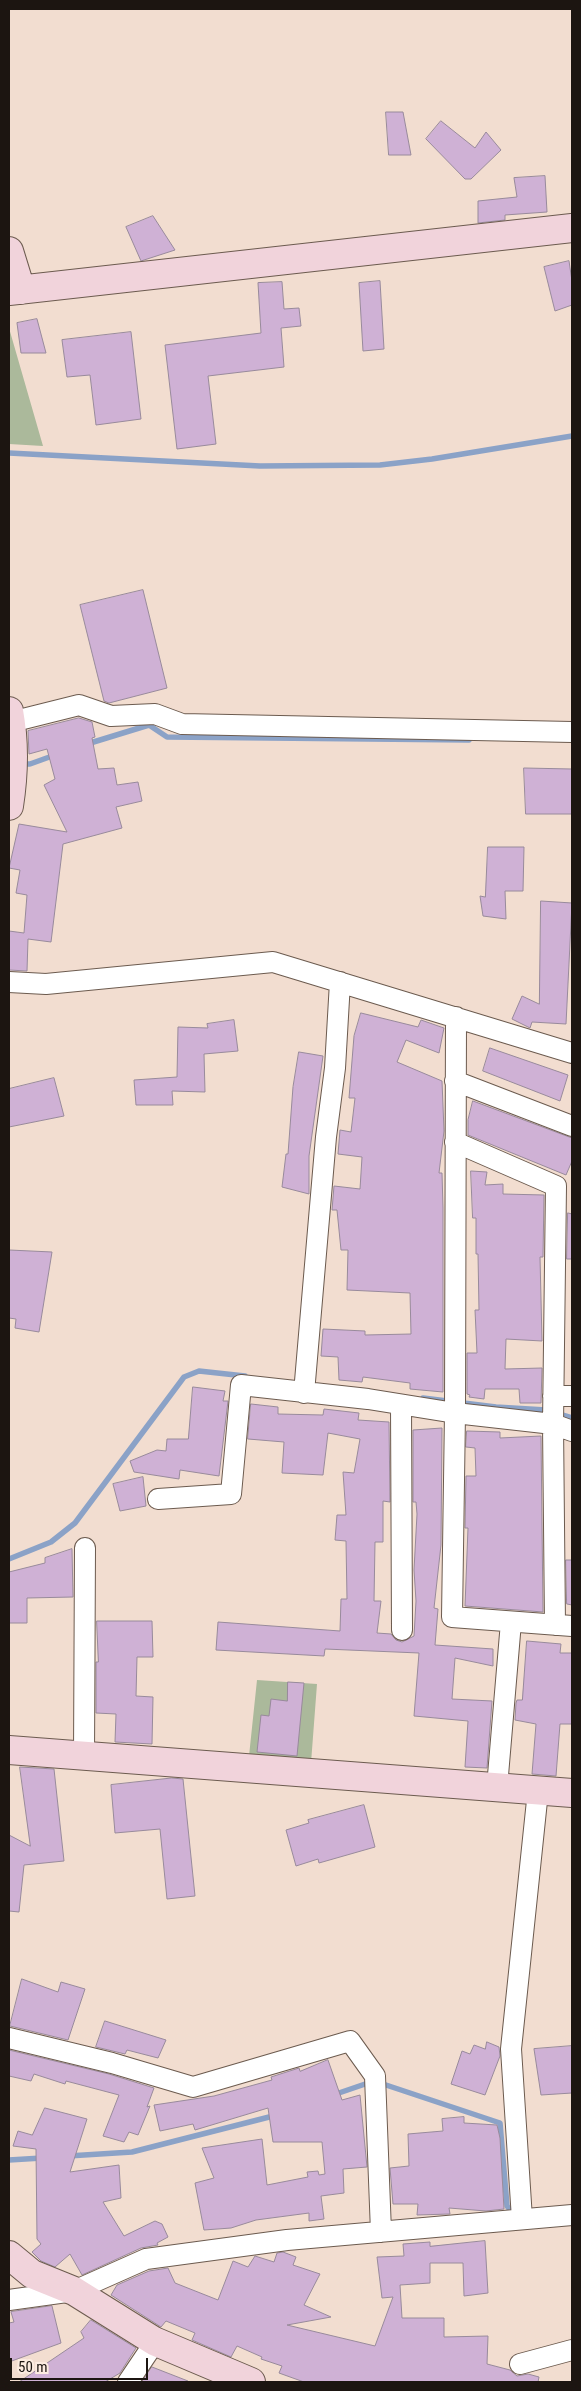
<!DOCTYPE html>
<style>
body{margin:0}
#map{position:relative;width:581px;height:2391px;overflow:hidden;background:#f2ddd0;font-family:"Roboto Condensed",sans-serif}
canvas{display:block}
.frame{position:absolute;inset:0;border:10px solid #1c1511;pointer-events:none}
.scale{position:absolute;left:10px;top:2358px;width:138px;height:22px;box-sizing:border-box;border:2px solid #1c1511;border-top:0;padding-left:6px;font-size:15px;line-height:18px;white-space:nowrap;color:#1c1511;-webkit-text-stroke:4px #fcece1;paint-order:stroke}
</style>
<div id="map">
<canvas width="581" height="2391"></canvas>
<div class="frame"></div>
<div class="scale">50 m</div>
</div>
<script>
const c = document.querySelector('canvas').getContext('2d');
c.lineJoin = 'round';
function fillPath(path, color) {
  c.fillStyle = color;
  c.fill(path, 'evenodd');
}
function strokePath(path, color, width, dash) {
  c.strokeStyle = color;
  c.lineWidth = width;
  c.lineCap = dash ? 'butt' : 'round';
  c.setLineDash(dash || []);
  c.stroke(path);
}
fillPath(new Path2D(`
 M9,328L43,446L9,444Z
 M257,1680L317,1684L311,1763L249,1756Z`), '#abb99b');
strokePath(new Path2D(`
 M9,453L260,466L380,465L432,459L572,436
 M87,744L149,725L167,737L469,740
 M21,764H30L55,755
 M423,1398L496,1407L546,1410L572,1418
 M9,1559L51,1542L75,1523L184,1377L199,1371L245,1376
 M380,2083L500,2123L507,2206L512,2212L518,2211
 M333,2095L371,2082
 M68,2156L132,2152L277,2115
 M9,2160L42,2158`), '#8ba2c7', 5.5);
const building = new Path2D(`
 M386,112H403L411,155H389Z
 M441,121L475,148L486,132L501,150L471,179H465L426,139Z
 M545,176L547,212L505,215V220L478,223V201L517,197L514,178Z
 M153,216L175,250L141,261L126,227Z
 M569,261L572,281V305L555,311L544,267Z
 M380,281L384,349L363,351L359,283Z
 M282,282L284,309L299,308L301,326L281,328L284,367L208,376L216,444L177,449L165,345L261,333L258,283Z
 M37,319L46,353H21L17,323Z
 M131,332L141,419L96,425L90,375L67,377L62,340Z
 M143,590L167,688L109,703L104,701L80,605Z
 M79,718L92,722L95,737L92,738L98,769L114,768L117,785L138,782L142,801L116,807L122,828L63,844L51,942L28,939L27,971L9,970V931L24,933L27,895L16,893L20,870L9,868L19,824L67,832L44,785L55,779L47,749L29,754L28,731Z
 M524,768L572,769V814H526Z
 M488,847H524L523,891H505L506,919L483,916L480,896L485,897Z
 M541,901L572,903L566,1024L532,1022L530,1028L512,1019L522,996L539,1004Z
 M361,1013L418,1027L421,1020L444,1028L439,1053L406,1040L397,1062L442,1081L444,1131L439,1173H442L443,1208V1392L410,1389V1383L363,1377L362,1382L339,1380L338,1357L321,1356L323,1329L365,1331V1335L411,1334L410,1293L347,1290L348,1250H341L337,1210H332L334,1186L360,1189L362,1157L338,1154L340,1130L351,1132L355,1098H349L354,1036Z
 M234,1020L238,1051L204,1054L205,1092L172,1091L173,1105H136L134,1080L177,1077L178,1027L208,1028L207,1024Z
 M490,1048L568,1075L560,1101L483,1071Z
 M299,1052L323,1056L309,1156V1194L282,1187L286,1154H288L293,1087Z
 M54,1078L64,1116L9,1127V1089Z
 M473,1101L572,1138V1161L566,1175L468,1135V1120Z
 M471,1171L487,1172L485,1185L503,1184V1194L544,1195L543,1257H540L542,1341L506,1339L505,1369L542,1368L541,1403H520L519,1389H485L484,1399L469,1397L470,1395L467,1394V1353H477L475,1310H479L478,1254H476V1218H473Z
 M568,1213L572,1214V1259H567Z
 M9,1250L52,1252L39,1332L15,1328L16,1319L9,1318Z
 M193,1387L225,1391L223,1401H228L219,1476L180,1470L179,1479L134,1472L130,1461L157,1450L166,1451L167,1439H188Z
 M251,1404L278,1407V1414L323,1415L324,1409L359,1413L358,1420L389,1422L390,1502L383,1501V1542H375L374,1601H381L377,1633L391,1634L396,1640L402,1642L414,1636L416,1601L414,1570L417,1514L416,1502H413V1430L442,1428L441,1545L434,1608L438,1609L435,1645L493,1649V1666L455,1658L452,1699L492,1701L487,1768L465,1767L468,1721L414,1716L419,1653L325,1649L324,1656L216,1650L218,1622L340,1631L341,1599H347L346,1541L335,1540L337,1515H346L343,1472L354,1473L360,1439L328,1433L323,1475L282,1473L284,1442L248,1439Z
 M467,1431L500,1432V1438L541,1436L543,1612L465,1606L468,1528H465L466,1476H476L475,1448L466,1447Z
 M143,1477L146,1506L120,1511L113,1484Z
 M72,1549L73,1597L27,1598V1623H9V1572L45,1563V1558Z
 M566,1560H572V1605L567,1604Z
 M97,1621H152L153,1657H137L136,1696L153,1697L152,1744L115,1742L116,1714L96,1713V1662H98Z
 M527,1641L561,1644L560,1653H572V1724H560L556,1776L532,1774L536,1724L515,1720L516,1703L517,1700H522Z
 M288,1682L304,1683L297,1756L257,1752L261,1715L269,1716L271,1699L287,1701Z
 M20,1767L54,1769L64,1861L24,1865L19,1912L9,1911V1835L30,1846Z
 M172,1778L183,1779L195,1896L167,1899L160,1829L115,1833L111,1785Z
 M364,1805L375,1847L319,1863L318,1859L296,1866L286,1830L309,1823L308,1820Z
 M22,1979L58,1992L61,1982L85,1989L68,2040L10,2026Z
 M105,2021L166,2040L158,2058L127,2050L125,2054L96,2047Z
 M487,2042L499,2047L500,2056L485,2095L451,2084L462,2051L470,2054L474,2045L485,2049Z
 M572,2046V2093L541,2095L534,2049Z
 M9,2050L109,2074L154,2088L147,2107L150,2106L138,2135L129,2132L124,2142L103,2136L119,2095L66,2081L65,2084L34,2074L31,2081L9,2076Z
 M328,2060L342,2100L360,2095L367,2167L343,2169L344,2193L321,2196L324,2219L309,2221V2213L256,2220L231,2228L204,2230L195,2183L214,2178L202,2148L262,2139L267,2185L308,2177L307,2172L318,2171L319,2175L325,2174L322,2142H273L268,2108L195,2130L193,2124L160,2131L154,2105L214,2096L272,2080L271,2077L299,2068L300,2071Z
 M45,2108L87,2119L70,2172L119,2165L121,2198L103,2202L124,2236L155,2221L162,2224L168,2237L157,2243L158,2245L141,2248L82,2275L70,2254L55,2267L41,2261L32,2252L41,2244L37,2239L36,2149L13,2146L18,2131L32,2135Z
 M464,2117V2123L497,2125L500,2138L504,2209L486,2211L449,2208L450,2214L417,2215L418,2204H393L390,2168L409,2166L408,2134L443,2131L442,2119Z
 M485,2241L488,2293L464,2296L463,2263H430V2283L400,2285L402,2318H444V2337L488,2336L487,2364L510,2370L517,2376L528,2374L539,2377L538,2382H304L279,2373L282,2366L261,2359L262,2357L237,2346L231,2357L192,2340L195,2333L166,2321L161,2327L111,2295L117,2285L149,2271L168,2268L175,2283L218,2300L233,2261L248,2267L255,2256L274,2262L277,2253L283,2252L296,2257L293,2265L320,2274L304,2305L331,2317L287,2325L375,2346L393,2297L382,2298L377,2257L404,2256L403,2244L430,2242V2246Z
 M52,2306L61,2343L9,2362V2323L14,2322L11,2312Z
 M91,2320L136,2348L120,2373L105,2382H19L84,2338L81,2332Z
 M152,2367L188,2381L187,2382H142Z`);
fillPath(building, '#cfb1d5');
strokePath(building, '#988a9b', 1);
const street = new Path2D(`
 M11,722L79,705L111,716L155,714L182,724L572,732
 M9,982L46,984L273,962L572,1053
 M456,1017L455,1413L452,1617L572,1626
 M455,1081L572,1126
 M455,1142L556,1186L553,1424L555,1625
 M304,1393L326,1137L335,1068L340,982
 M553,1396H572
 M401,1405L402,1630
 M158,1499L231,1494L241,1385L368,1399L455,1413L553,1424L572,1431
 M84,1756L85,1548
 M497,1787L511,1622
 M9,2038L112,2063L193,2087L350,2041L375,2076L381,2232
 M522,2219L511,2049L538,1791
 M9,2300L74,2291L146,2259L287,2240L572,2215
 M520,2364L572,2350
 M128,2382L155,2342`);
const secondary = new Path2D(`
 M9,251L21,290
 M9,291L572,228
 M9,711C15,744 14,774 9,806
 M9,1750L572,1793
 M9,2255L32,2274L74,2291L154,2341L251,2382`);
strokePath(street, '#6c5b4f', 22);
strokePath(secondary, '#6c5b4f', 30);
strokePath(street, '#fff', 20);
strokePath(secondary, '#f1d3db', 28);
</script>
